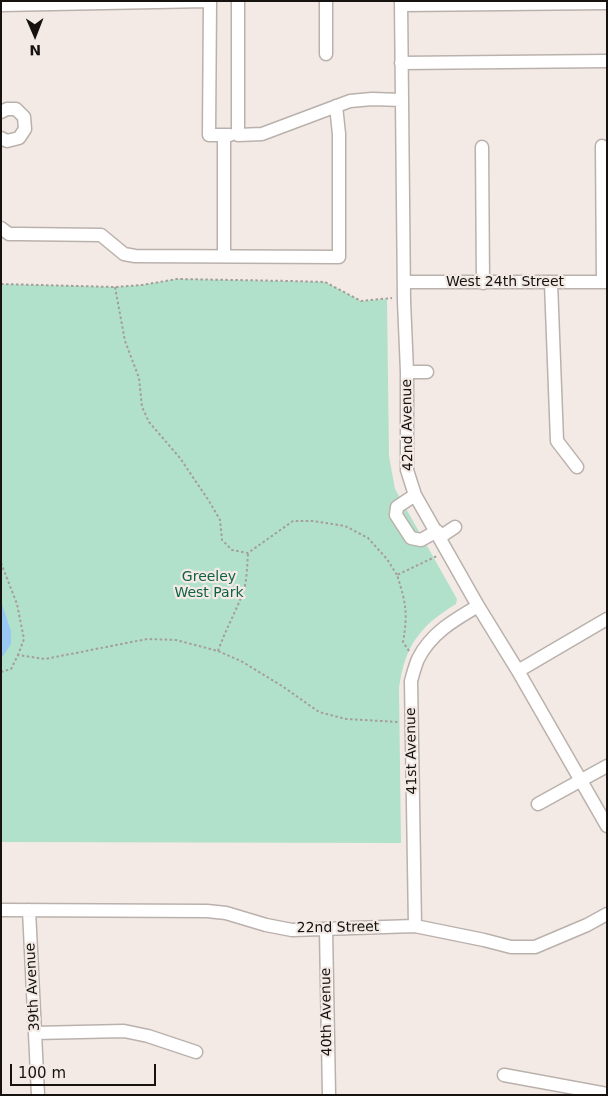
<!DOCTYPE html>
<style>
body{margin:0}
#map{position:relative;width:608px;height:1096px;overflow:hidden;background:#f3eae5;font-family:"DejaVu Sans",sans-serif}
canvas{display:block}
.frame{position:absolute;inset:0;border:2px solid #151210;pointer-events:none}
.north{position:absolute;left:10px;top:10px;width:50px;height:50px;-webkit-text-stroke:4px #f3eae5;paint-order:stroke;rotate:179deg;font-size:14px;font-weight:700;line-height:20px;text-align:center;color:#151210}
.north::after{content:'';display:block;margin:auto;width:18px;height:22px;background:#151210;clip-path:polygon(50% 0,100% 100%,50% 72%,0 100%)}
.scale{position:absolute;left:10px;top:1064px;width:146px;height:22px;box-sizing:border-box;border:2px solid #151210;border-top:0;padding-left:6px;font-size:15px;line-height:18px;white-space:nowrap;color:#151210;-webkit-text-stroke:4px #f3eae5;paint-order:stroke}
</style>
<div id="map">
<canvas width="608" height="1096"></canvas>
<div class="frame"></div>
<div class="north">N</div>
<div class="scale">100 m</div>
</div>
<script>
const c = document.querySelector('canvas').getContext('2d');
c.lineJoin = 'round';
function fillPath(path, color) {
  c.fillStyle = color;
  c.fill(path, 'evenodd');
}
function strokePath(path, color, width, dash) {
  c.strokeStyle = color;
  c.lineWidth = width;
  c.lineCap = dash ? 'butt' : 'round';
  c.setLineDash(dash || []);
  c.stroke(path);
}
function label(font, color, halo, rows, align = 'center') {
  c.font = font + ' "DejaVu Sans",sans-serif';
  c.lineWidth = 4.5;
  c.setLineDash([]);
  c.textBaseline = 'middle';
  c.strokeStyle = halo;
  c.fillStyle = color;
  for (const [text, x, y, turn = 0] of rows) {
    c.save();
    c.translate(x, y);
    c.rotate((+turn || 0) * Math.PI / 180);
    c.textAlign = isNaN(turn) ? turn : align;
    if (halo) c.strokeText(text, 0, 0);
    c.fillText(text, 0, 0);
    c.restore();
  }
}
fillPath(new Path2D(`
 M177,279L325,282L361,301L387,299L389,456L395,489L457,599L456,604C420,626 405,645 399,688L401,843L1,842V284L115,287L142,285Z`), '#b2e1cb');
fillPath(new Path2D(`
 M1,601L11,631V644L1,659Z`), '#9ac8f4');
const minor = new Path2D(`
 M210,1L209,135H224
 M238,1V135L262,134L350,101L372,99L402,100
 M326,1V54
 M401,1L404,301L407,372V470L415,495L478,606L518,671L607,826
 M1,5L207,1
 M401,5L607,3
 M401,63L607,61
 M1,112L7,109H16L24,117L25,129L19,138L7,141L1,138
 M602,146L603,282
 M482,147L483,283
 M1,228L9,234H20L101,235L124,254L135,256L339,257V134L336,106
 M224,256V135H230
 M404,282H607
 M551,283L557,441L577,467
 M407,372H427
 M415,495L397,507L396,515L411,538L421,540L437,531
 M440,537L455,527
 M518,671L607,619
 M538,804L607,766
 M1,910L207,911L226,913L266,925L292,930L415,926L484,940L511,947H535L587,925L607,914
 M29,910L38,1095
 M415,926L411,681C413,674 415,666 418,659C431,633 454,620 478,606
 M326,930L329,1095
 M35,1033L124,1031L148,1036L196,1052
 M504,1075L607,1094`);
strokePath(minor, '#bab1ac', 15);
strokePath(new Path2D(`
 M1,284L115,287L142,285L177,279L291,281L325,282L361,301L392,298
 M115,287L125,341L139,378L142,407L149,422L180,458L209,501L220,520L222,540L232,550L248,553L293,521H313L345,526L368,538L387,559L397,575
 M1,563L17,604L24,639L18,655
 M218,651C225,631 235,613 243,593C247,581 247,567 248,554
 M409,651L403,642C408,613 406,603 397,575L437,556
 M1,672L11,669L18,655L45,659L147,639L176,640L218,651L241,661L282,686L319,712L346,719L399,722`), '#a49d99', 2, [2.5, 2.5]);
strokePath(minor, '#fff', 12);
label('14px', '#151210', '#f3eae5', [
 ["West 24th Street",505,282],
 ["42nd Avenue",408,425,-91],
 ["41st Avenue",412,751,-91],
 ["22nd Street",338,928,-1],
 ["39th Avenue",33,987,-93],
 ["40th Avenue",327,1012,-91]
]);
label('14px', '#0f6146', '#f3eae5', [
 ["Greeley",209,577],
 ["West Park",209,593]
]);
</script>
